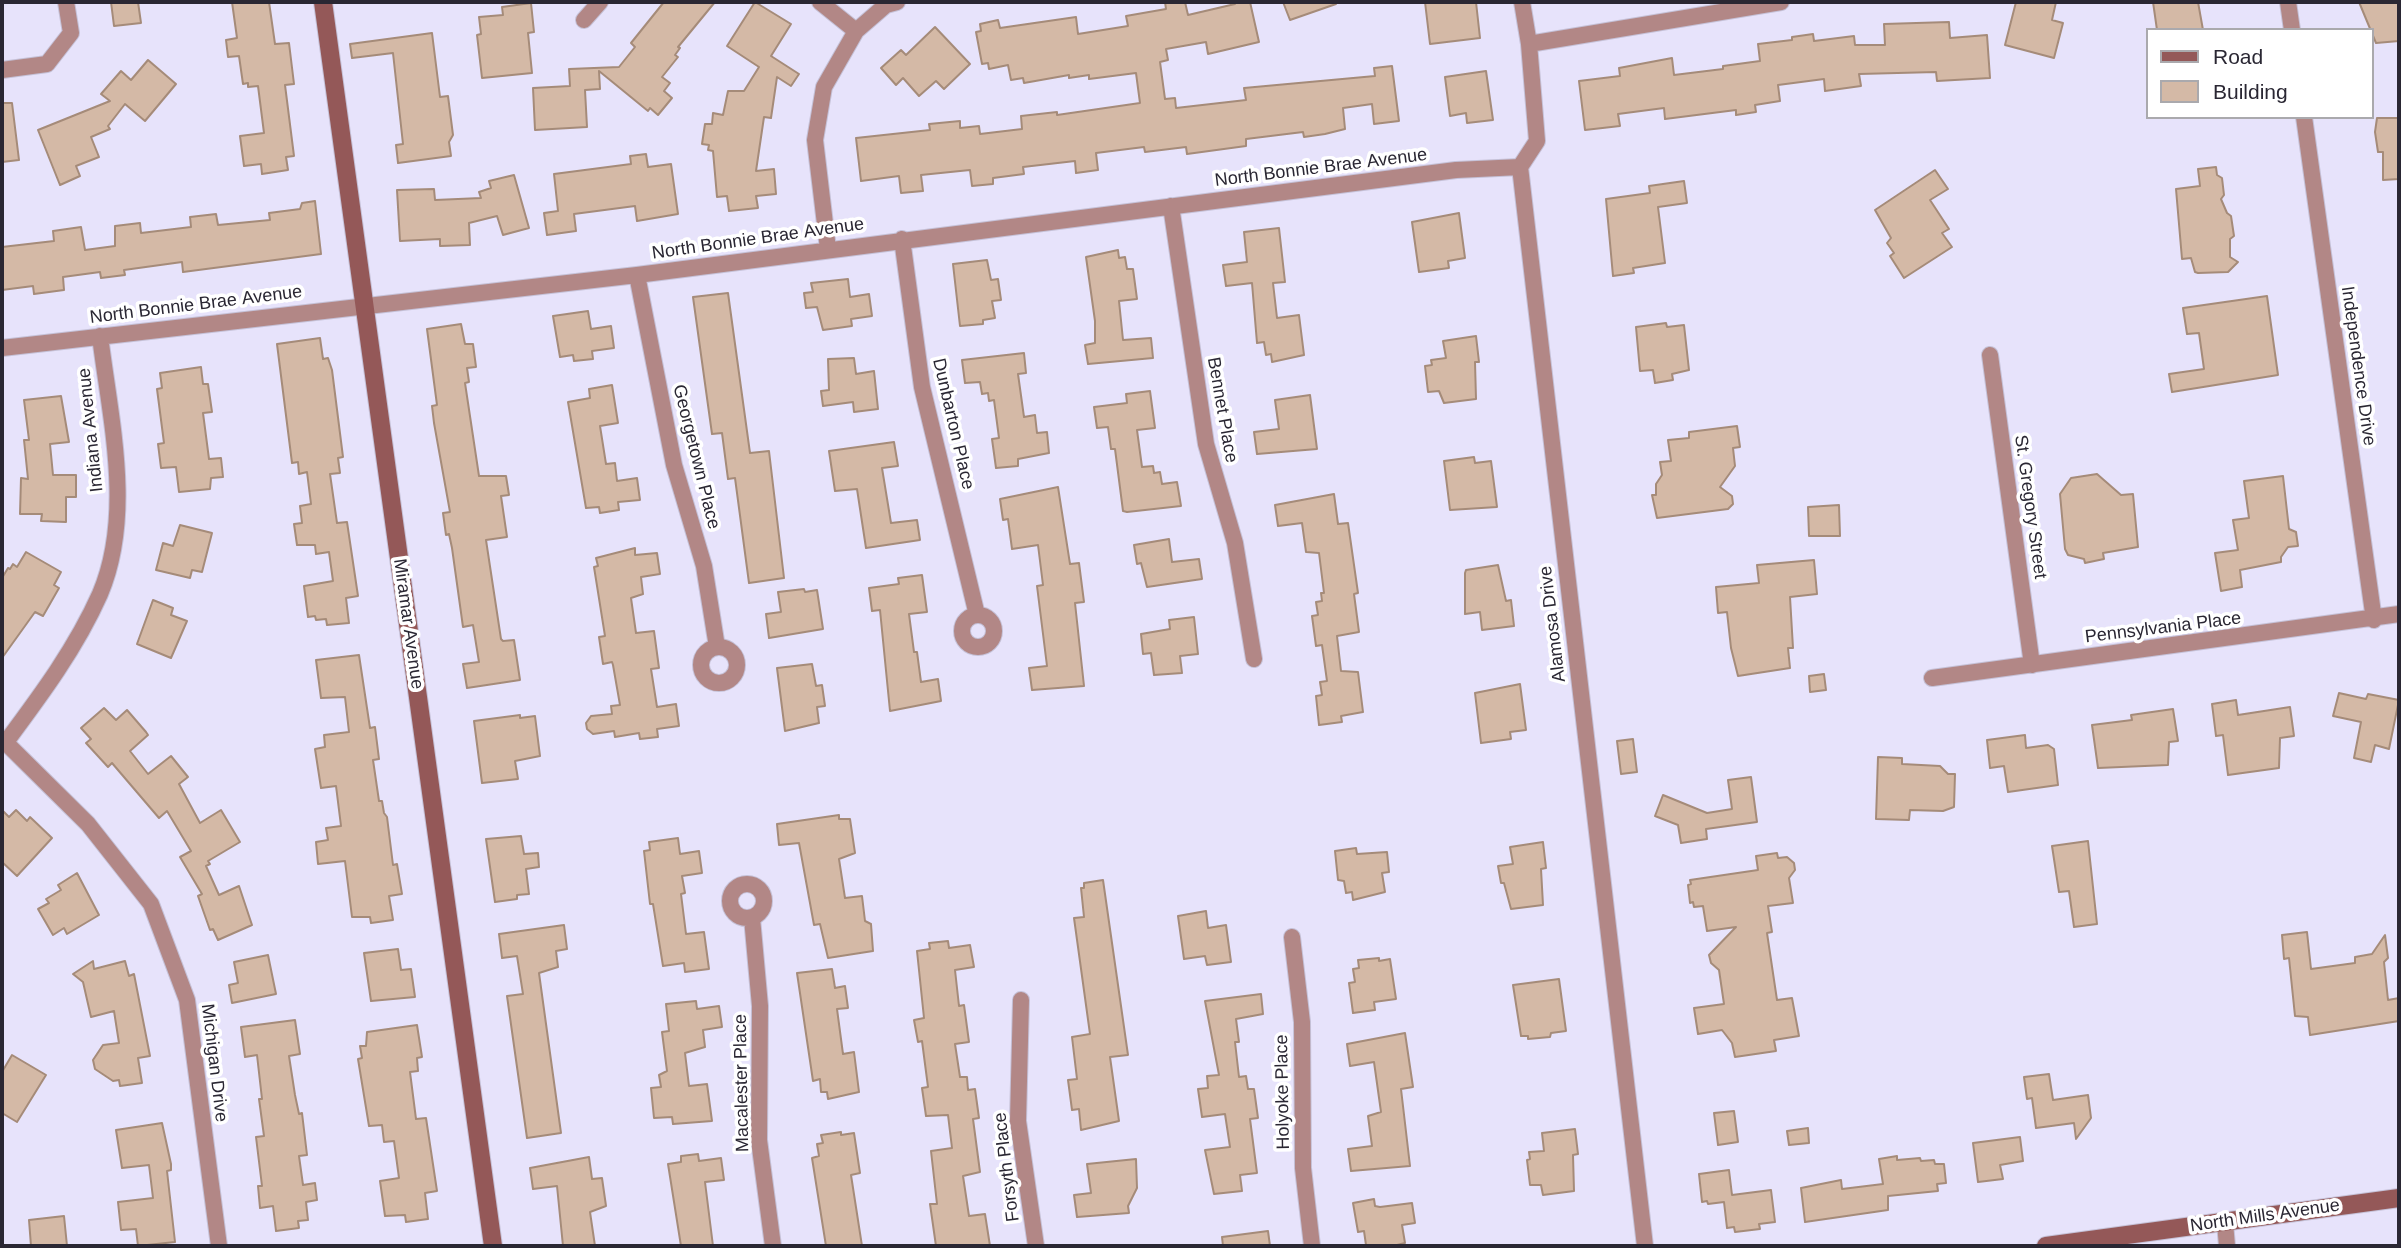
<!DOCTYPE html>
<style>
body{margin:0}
#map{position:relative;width:2401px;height:1248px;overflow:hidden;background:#e7e3fb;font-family:Arial,sans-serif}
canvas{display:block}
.frame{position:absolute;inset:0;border:4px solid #2a2733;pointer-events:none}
.legend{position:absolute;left:2146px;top:28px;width:228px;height:91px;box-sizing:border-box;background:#fff;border:2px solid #aaa9ad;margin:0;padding:9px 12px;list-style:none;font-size:21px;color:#2a2733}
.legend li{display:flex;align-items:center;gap:14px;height:35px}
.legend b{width:35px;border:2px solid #aaa9ad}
</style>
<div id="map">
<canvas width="2401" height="1248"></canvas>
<div class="frame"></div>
<ul class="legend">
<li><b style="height:9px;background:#945858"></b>Road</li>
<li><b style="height:19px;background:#d4b9a6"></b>Building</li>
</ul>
</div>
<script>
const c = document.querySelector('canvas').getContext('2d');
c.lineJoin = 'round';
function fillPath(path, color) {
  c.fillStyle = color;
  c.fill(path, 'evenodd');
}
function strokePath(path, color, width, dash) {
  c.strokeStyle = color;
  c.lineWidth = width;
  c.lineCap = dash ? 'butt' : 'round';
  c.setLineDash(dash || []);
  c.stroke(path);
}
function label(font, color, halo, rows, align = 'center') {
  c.font = font + ' Arial,sans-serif';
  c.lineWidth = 7;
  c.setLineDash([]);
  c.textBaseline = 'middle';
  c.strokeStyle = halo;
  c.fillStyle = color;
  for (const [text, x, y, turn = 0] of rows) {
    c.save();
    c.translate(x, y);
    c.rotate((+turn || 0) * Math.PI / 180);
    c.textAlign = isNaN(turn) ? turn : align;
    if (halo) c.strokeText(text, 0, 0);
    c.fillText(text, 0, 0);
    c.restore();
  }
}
const building = new Path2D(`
 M111,2H138L141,23L114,26Z
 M232,2H269L275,44L289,43L294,84L285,85L294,156L286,157L288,170L262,174L261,164L244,166L240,136L264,133L258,86L248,87V83L243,84L239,56L228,57L226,40L237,38Z
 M664,2H715L678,47L680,48L675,55L678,57L662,77L670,83L664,91L672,98L658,115L650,108L648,111L599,71L600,89L585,90L587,127L535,130L533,88L570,86L569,69L619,67L635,47L631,43Z
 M755,2L791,24L771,56L799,74L791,86L777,77L771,118L764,117L756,171L774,169L776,194L756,196L758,208L729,211L727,196L717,197L713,151L708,150L709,145L702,144L705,124H712L713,113L723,115L728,91H744L759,67L727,46Z
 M1165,2H1185L1188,15L1235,4L1234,2H1250L1259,42L1208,54L1206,42L1166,49L1168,60L1160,62L1165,99L1175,98L1176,108L1246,100L1244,88L1375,76L1374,68L1392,66L1399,121L1374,124L1372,104L1343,108L1345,129L1325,134L1304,137L1303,132L1246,139V146L1187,154L1186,147L1145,152L1144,147L1096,153L1098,170L1076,173L1075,161L1023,167L1024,174L993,178V184L972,186L970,170L921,175L923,191L901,193L899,176L861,181L856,138L930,130L929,124L960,121V128L979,126L980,134L1022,129L1021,116L1057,112V115L1140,103L1136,73L1089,79V75L1069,78V75L1024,83L1023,78L1011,80L1008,65L989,69L988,63L982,64L976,32L981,31L980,24L998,20L1000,28L1076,17L1078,34L1128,26L1126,16L1166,9Z
 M1283,2H1336V4L1290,20Z
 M1425,2H1476L1480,38L1430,44Z
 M2016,2H2056L2052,20L2063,23L2054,58L2005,45Z
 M2153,2H2198L2203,30H2157Z
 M2359,2H2399V41L2376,43Z
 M531,3L534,32L528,33L532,73L482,78L477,35L481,34L479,17L503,15L502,7Z
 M1949,22L1950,38L1987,35L1990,78L1937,81L1936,72L1859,74L1861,86L1825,91L1824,79L1778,85L1780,101L1755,105L1756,112L1736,115V110L1665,119L1664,108L1618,114L1620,126L1585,130L1579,81L1620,76L1619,68L1672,58L1674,75L1723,69V66L1760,61L1758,44L1792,40V37L1813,34L1814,41L1854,36L1855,45H1885L1884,24Z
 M935,27L970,64L944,89L936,81L919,96L903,78L896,85L881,68L901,50L906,55Z
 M432,33L440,97L448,96L453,135L449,142L451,156L398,163L396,145L403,144L393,53L352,58L350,44Z
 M148,60L176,84L145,121L125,104L108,126L110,129L91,137L99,157L76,166L80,176L60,185L38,130L110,101L101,94L121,71L131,80Z
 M1486,71L1493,120L1467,123L1466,113L1450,116L1445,77Z
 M2,103H12L19,160L2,162Z
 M2377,118H2399V179L2383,180V152H2378L2375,132Z
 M646,154L648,167L671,164L678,214L637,221L635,206L574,214L576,231L547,235L544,213L558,211L554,174L631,164L630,156Z
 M2216,167L2217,175L2222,178L2224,195L2221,199L2227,213L2231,216L2234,236L2230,239V257L2238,262L2228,272L2198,273L2195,272L2191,258L2182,259L2176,189L2200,186L2198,169Z
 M1935,170L1948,189L1930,200L1949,229L1942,233L1952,247L1904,278L1890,256L1894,253L1887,243L1891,238L1875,210Z
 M514,175L529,228L503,235L497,216L469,223L470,245L440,246V239L400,241L397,190L434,189L435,200L481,198L479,192L491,188L489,181Z
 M1684,181L1687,203L1658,207L1665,263L1633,268L1634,273L1613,276L1606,199L1650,193L1649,186Z
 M315,201L321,254L183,272L182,262L124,270L125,275L101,278L100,272L63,277L64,290L34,294L33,286L2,290V247L54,241L53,231L81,227L85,250L115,246V226L140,223L141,233L191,227L190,217L216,214L218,225L270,220L269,213L300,209L302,203Z
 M1459,213L1465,258L1448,261L1449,268L1419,272L1412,222Z
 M1279,228L1285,282L1273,283L1277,318L1299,315L1304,355L1272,362L1271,354L1266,355L1264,342L1257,343L1252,283L1226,286L1223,265L1247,262L1244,232Z
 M1118,250L1119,258L1125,257L1127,269H1133L1137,299L1119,301L1123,340L1151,338L1153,358L1088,364L1085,345L1095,343V321L1086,257Z
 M987,260L991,280L998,279L1001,300L992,301L995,318L983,320V324L960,326L953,264Z
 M848,279L850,297L869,294L872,316L851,319L852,326L823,330L817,307L806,308L804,293L813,292L811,283Z
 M728,293L750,453L769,451L784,578L749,583L735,478L728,479L722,433L712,434L693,297Z
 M2267,296L2278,375L2172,392L2169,374L2204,369L2199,333L2187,334L2183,308Z
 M588,311L591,329L611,326L614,348L592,351L593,359L574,361L573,355L560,357L553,316Z
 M1666,323L1667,327L1684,325L1689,370L1672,374L1673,380L1655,383L1653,370L1640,371L1636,327Z
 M461,324L465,344H473L476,367L467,368L469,382L465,383L479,476H506L509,495L501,496L507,537L486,540L501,639L503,641L514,640L520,680L467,688L463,664L479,662L473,625L463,627L452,548L449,534L446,535L443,513L450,512L434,423L432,406L437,405L427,329Z
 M1476,336L1479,362H1475L1476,399L1444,403L1439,391L1428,392L1425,366L1432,365L1431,360L1446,358L1443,341Z
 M320,338L323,359L328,358L332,370L343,457L338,458L340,473L330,474L337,523L347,522L358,596L346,598L349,623L327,625L326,619L316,620L315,616L308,617L304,586L333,581L329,552L316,554L315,545H297L294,524L302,523L300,506L311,504L307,472L299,474L298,462L292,463L277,344Z
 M1024,353L1026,373L1018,374L1024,417L1035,415L1037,433L1047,432L1049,453L1018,459V466L996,468L992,439L999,438L994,400L989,401L988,393L982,394L980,382L965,383L962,360Z
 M854,358L856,374L874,371L878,409L854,412L853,402L823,406L821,391L829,390L828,359Z
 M201,367L203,384H208L212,412L203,413L209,459L221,458L223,477L211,478L210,489L179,492L176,467L161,468L158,444L164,443L157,389L162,388L160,373Z
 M612,385L618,423L600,426L606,464L615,463L617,481L637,478L640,500L618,502L619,510L600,513L599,507L586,508L568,402L590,398L589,389Z
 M1150,391L1155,428L1137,430L1142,467L1153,466L1154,473L1160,472L1162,484L1177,482L1181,506L1127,512L1123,511L1115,449H1111L1108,427L1097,428L1094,407L1127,403L1126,394Z
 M1310,395L1317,449L1257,454L1254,432L1279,429L1275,400Z
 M61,396L69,442L50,444L53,475H76V497H66V522L41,521L42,514H20L21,478L28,479L24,440H29L24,400Z
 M1737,426L1740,447L1733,448L1735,466L1720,487L1732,496L1733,504L1728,509L1657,518L1652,495H1656V484L1662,475L1660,462L1671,461L1668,440L1689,438V432Z
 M894,442L898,466L882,468L891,523L917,520L920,540L866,548L857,489L835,491L829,451Z
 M1474,457L1475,463L1491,461L1497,507L1450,510L1444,461Z
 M2097,474L2121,495L2133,494L2138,547L2103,553L2104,559L2085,563L2084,559L2068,555L2065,549L2060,494L2071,478Z
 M2283,476L2289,529L2296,532L2298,546L2288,547L2281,557V562L2240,570L2242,587L2221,591L2215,553L2238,550L2233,520L2249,518L2244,481Z
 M1058,487L1070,564L1079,563L1084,602L1075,603L1084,686L1032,690L1029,668L1047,666L1037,586L1043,585L1038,545L1012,549L1008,519L1003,520L1000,499Z
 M1334,494L1338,524L1348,523L1358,593L1354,594L1359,632L1337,636L1341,671L1358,672L1363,712L1341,716L1342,722L1319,725L1316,696L1322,695L1320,682L1327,681L1322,645L1316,646L1312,616L1318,615L1316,602L1322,601L1321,593H1324L1319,553L1306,552L1302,523L1278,526L1275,505Z
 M1839,505L1840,536H1809L1808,507Z
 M180,525L212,533L202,572L192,570L190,578L156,570L163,543L173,546Z
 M1169,539L1172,562L1199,559L1202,579L1147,587L1141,563L1137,564L1134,545Z
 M635,548V555L657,553L660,574L641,577L643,594L631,598L636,633L654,631L659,668L651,669L657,707L676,704L679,726L657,729L658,737L640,739L639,733L615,737L614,731L593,734L587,729L586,723L591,716L612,714L611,706L620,705L613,665L612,662L603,664L599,637L605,636L594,567L598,566L596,558Z
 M26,552L61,572L54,585L59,588L43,616L35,612L2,658V578L8,568L10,569L13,564L17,567Z
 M1814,560L1817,594L1790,597L1793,648H1788L1790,668L1738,676L1731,648L1727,612L1718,613L1716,587L1759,583L1757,565Z
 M1498,565L1506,601L1511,600L1514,626L1482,630L1480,612L1465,614V573L1466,570Z
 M922,575L927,612L909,614L914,652H917L921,682L938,679L941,701L890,711L880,610L872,611L869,588L899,584L898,578Z
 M804,589L805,592L817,590L823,629L769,638L766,614L781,612L778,592Z
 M153,600L173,608L171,615L187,621L171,658L137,644Z
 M1194,617L1198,654L1180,656L1182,673L1154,675L1151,653L1143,654L1141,634L1170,629L1169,620Z
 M359,655L370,728L375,727L379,759L373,760L379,801H382L384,813L387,817L393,865L397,864L402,894L389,896L393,920L371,923L370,917H352L345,861L318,864L316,842L328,840L326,828L341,826L336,786L321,788L315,749L325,747L324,735L349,732L345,697L321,698L316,660Z
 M812,664L816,686L822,685L825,706L817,707L819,723L785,731L777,668Z
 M1824,674L1826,690L1810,692L1809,676Z
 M1520,684L1526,730L1510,732L1511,739L1481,743L1475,693Z
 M2339,693L2366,699L2368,694L2399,700L2389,749L2375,745L2371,762L2354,758L2361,722L2333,716Z
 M2236,700L2238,715L2290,707L2294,736L2280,738L2279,768L2228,775L2223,735L2216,736L2212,704Z
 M104,708L116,720L127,710L146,732L148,735L130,751L148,774L171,756L188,777L179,784L200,823L221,810L240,842L208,861L210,864L206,866L219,895L239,886L252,925L218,940L213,929L210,930L198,896L202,894L180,857L191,851L167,811L159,818L112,763L108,767L86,743L91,739L81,728Z
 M2173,709L2178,741L2169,742L2168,765L2098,768L2092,725L2132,720L2131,715Z
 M520,715V718L535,716L540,756L515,761L518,779L482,783L474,721Z
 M2025,735L2026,748L2048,745L2054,749L2058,785L2008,792L2004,766L1990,768L1987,740Z
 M1633,739L1637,772L1621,774L1617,741Z
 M1878,757L1902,758V764L1940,766L1948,774H1955L1954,807L1943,811L1910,810L1909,820L1876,819Z
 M1751,777L1757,822L1706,829L1707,839L1681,843L1678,825L1655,816L1663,795L1707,813L1732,809L1728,780Z
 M2,810L9,817L16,810L27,821L30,817L52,838L17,876L2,862Z
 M839,815V819H850L855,853L839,859L845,898L862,896L865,921L871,924L873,951L828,958L820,924L814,925L799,843L779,845L777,824Z
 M521,836L524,854L538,853L539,867L526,869L529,894L517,895V899L495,902L486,839Z
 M678,838L680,854L699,851L702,873L682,876L685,893L681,894L686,934L704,932L709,969L685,972L684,963L663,966L653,904H650L644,851L650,850L649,842Z
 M2088,841L2097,924L2074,927L2069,891L2059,892L2052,846Z
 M1543,842L1546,868L1541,869L1543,905L1511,909L1504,883H1501L1498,866L1513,864L1510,847Z
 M1356,848L1357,854L1387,852L1389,872L1382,873L1385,892L1353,900L1352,892L1346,893L1344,881L1338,880L1335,851Z
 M1777,853L1778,858L1787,857L1794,863L1795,870L1789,878L1793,903L1768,906L1772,932L1767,933L1777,1000L1792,998L1799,1036L1774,1040L1776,1051L1735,1057L1732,1043L1722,1030L1698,1034L1694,1008L1724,1004L1719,970L1711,963L1709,955L1736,927L1707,931L1703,906L1694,907L1693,902L1690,903L1688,885L1691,884L1690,880L1758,870L1756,856Z
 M77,873L99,915L67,934L64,928L53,935L38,909L49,903L46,899L61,890L58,885Z
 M1103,880L1128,1055L1110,1057L1119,1121L1081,1130L1079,1109L1072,1110L1068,1080L1077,1079L1072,1037L1090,1034L1074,918L1084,917L1081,888H1084V883Z
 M1206,911L1208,928L1226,925L1231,962L1207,965L1205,956L1184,959L1178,916Z
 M564,925L567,949L556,951L558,967L539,973L561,1133L527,1138L507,996L523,994L517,956L502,958L499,934Z
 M2307,932L2311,969L2355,963V957L2372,954L2385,935L2388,958L2384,962L2388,1000L2399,998V1021L2310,1035L2308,1017L2295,1016L2289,958L2284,959L2282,935Z
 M948,941L949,948L970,945L974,967L955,970L959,1006L964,1005L969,1042L955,1044L960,1077H967L968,1090L975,1089L979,1118L973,1119L980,1172L963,1176L969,1216L985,1214L990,1246H936L930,1204H937L931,1151L952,1148L948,1115L926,1116L922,1088L928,1087L922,1041L918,1042L914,1020L924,1018L917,951L930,949L929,943Z
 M398,949L401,970L411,969L415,997L371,1001L364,953Z
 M268,955L276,994L232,1003L229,985L238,983L234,962Z
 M1379,958V961L1390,959L1396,999L1374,1002L1375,1010L1353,1013L1349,983L1355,982L1353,969L1359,968L1358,960Z
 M93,961L94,969L125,961L129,976L134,974L150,1056L138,1058L142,1083L120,1086L119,1080L113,1081L95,1069L93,1060L103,1045L119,1043L114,1011L91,1017L83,982L73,974Z
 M832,969L835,988L845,986L848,1008L837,1009L843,1054L854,1052L859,1092L828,1099L827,1092H821L820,1079L813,1081L797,973Z
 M1559,979L1566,1031L1551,1033L1550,1037L1528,1039V1036H1521L1513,985Z
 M1261,994L1263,1014L1236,1019L1239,1042H1235L1239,1077L1246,1076L1248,1089H1254L1258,1118L1250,1119L1257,1173L1240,1175L1242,1191L1214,1194L1205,1150L1230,1147L1225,1114L1202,1117L1198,1089L1208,1088L1207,1076L1219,1075L1205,1001Z
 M696,1001L697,1009L719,1006L722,1027L703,1030L705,1047L685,1053L689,1086L707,1084L712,1121L673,1124L672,1117L654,1118L651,1088L661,1087L659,1075L667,1071L662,1032L669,1031L666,1004Z
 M295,1020L300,1054L289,1056L295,1095L299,1114L302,1113L307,1155L299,1156L303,1185L315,1183L317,1200L306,1202L308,1220L298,1221L299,1228L276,1231L273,1206L260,1208L258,1186H262L256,1137L264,1136L259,1099H262L257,1055L245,1057L241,1027Z
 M417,1025L422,1057L417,1058L418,1071L410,1072L416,1119L426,1118L437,1191L425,1193L428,1219L406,1222L405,1215L385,1216L380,1181L399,1178L394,1141L384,1142L382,1125L369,1126L358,1059L362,1058L360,1046H366L367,1032Z
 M1405,1033L1413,1087L1401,1089L1410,1166L1351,1171L1348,1149L1372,1146L1368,1116L1381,1112L1374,1062L1350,1066L1347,1044Z
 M12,1055L46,1075L17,1122L2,1113V1072Z
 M2049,1074L2053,1100L2088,1095L2091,1118L2076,1139L2074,1123L2036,1128L2032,1098L2027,1099L2024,1077Z
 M1734,1111L1738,1142L1718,1145L1714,1113Z
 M162,1123L171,1164V1170L167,1171L175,1242L138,1246L136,1229L121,1230L118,1202L153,1198L149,1165L122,1168L116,1130Z
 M1808,1128L1809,1143L1789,1145L1787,1131Z
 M1575,1129L1578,1154L1573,1155L1574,1191L1543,1195L1541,1185H1530L1527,1160L1530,1159L1529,1152L1544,1151L1542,1133Z
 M841,1132V1135L854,1133L860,1173L851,1175L862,1246H826L812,1158L819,1156L817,1144L823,1143L821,1135Z
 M2020,1137L2023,1161L2000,1165L2003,1179L1978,1182L1973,1143Z
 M698,1154L699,1161L721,1158L724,1180L705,1182L713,1246H681L668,1164L681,1162V1156Z
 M1897,1156V1160L1920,1158L1921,1161L1934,1160L1935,1164H1944L1946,1183L1937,1184L1938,1191L1888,1196V1210L1805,1222L1801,1188L1841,1180L1842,1189L1883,1184L1879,1159Z
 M589,1157L592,1179L602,1178L606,1206L590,1212L595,1246H563L557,1186L533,1189L530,1168Z
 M1136,1159L1137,1188L1128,1206L1129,1213L1077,1217L1074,1195L1091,1193L1087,1164Z
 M1729,1170L1732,1195L1771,1190L1775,1222L1759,1224L1760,1229L1735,1232L1734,1227L1727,1228L1724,1202L1708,1204L1707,1201L1702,1202L1699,1174Z
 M1374,1199L1375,1206L1380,1207L1412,1203L1415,1223L1402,1225L1405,1243L1393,1246L1366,1245L1364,1231L1358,1232L1353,1203Z
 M64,1216L67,1246H31L29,1220Z
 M1268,1231L1270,1246H1223L1222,1237Z`);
fillPath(building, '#d4b9a6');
strokePath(building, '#a58b79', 2);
const street = new Path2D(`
 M820,2L856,31
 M1522,2L1529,44L1537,141L1520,167L1645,1246
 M2288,2L2292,30
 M584,20L600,2
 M1529,44L1781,2
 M2,70L47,64L71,33L66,2
 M2304,117L2374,620
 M1171,206L1206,444L1235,543L1254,659
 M902,239L922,387L977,615
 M828,249L815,140L824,87L856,31L886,5L897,2
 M637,275L674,465L704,566L717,647
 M2,348L637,275L1456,170L1520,167
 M1990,355L2032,665
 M962 631a16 16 0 1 1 32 0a16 16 0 1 1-32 0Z
 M701 665a18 18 0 1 1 36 0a18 18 0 1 1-36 0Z
 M1932,678L2399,614
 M2,739L88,824L151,904L187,1000L219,1246
 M6,742C41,695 76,648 100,594C134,514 110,418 100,336
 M730 901a17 17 0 1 1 34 0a17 17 0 1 1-34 0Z
 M752,918L760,1006L759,1140L773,1246
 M1292,937L1302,1022L1303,1168L1312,1246
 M1021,1000L1018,1121L1036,1246
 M2225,1223L2227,1246`);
const secondary = new Path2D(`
 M323,2L493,1246
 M2046,1246L2399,1198`);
strokePath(street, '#c5c1d7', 18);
strokePath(secondary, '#c5c1d7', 20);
strokePath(street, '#b28786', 16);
strokePath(secondary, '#945858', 18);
label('18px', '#2a2733', '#fff', [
 ["North Bonnie Brae Avenue",1321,168,-7],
 ["North Bonnie Brae Avenue",758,239,-8],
 ["North Bonnie Brae Avenue",196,305,-7],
 ["Independence Drive",2358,366,82],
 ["Bennet Place",1222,410,80],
 ["Dunbarton Place",953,424,77],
 ["Indiana Avenue",91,430,-96],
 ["Georgetown Place",696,457,76],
 ["St. Gregory Street",2030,507,82],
 ["Miramar Avenue",408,624,82],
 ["Alamosa Drive",1553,624,-97],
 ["Pennsylvania Place",2163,628,-7],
 ["Michigan Drive",214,1063,83],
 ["Macalester Place",742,1083,-91],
 ["Holyoke Place",1283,1092,-91],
 ["Forsyth Place",1007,1167,-97],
 ["North Mills Avenue",2265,1216,-8]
]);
</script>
